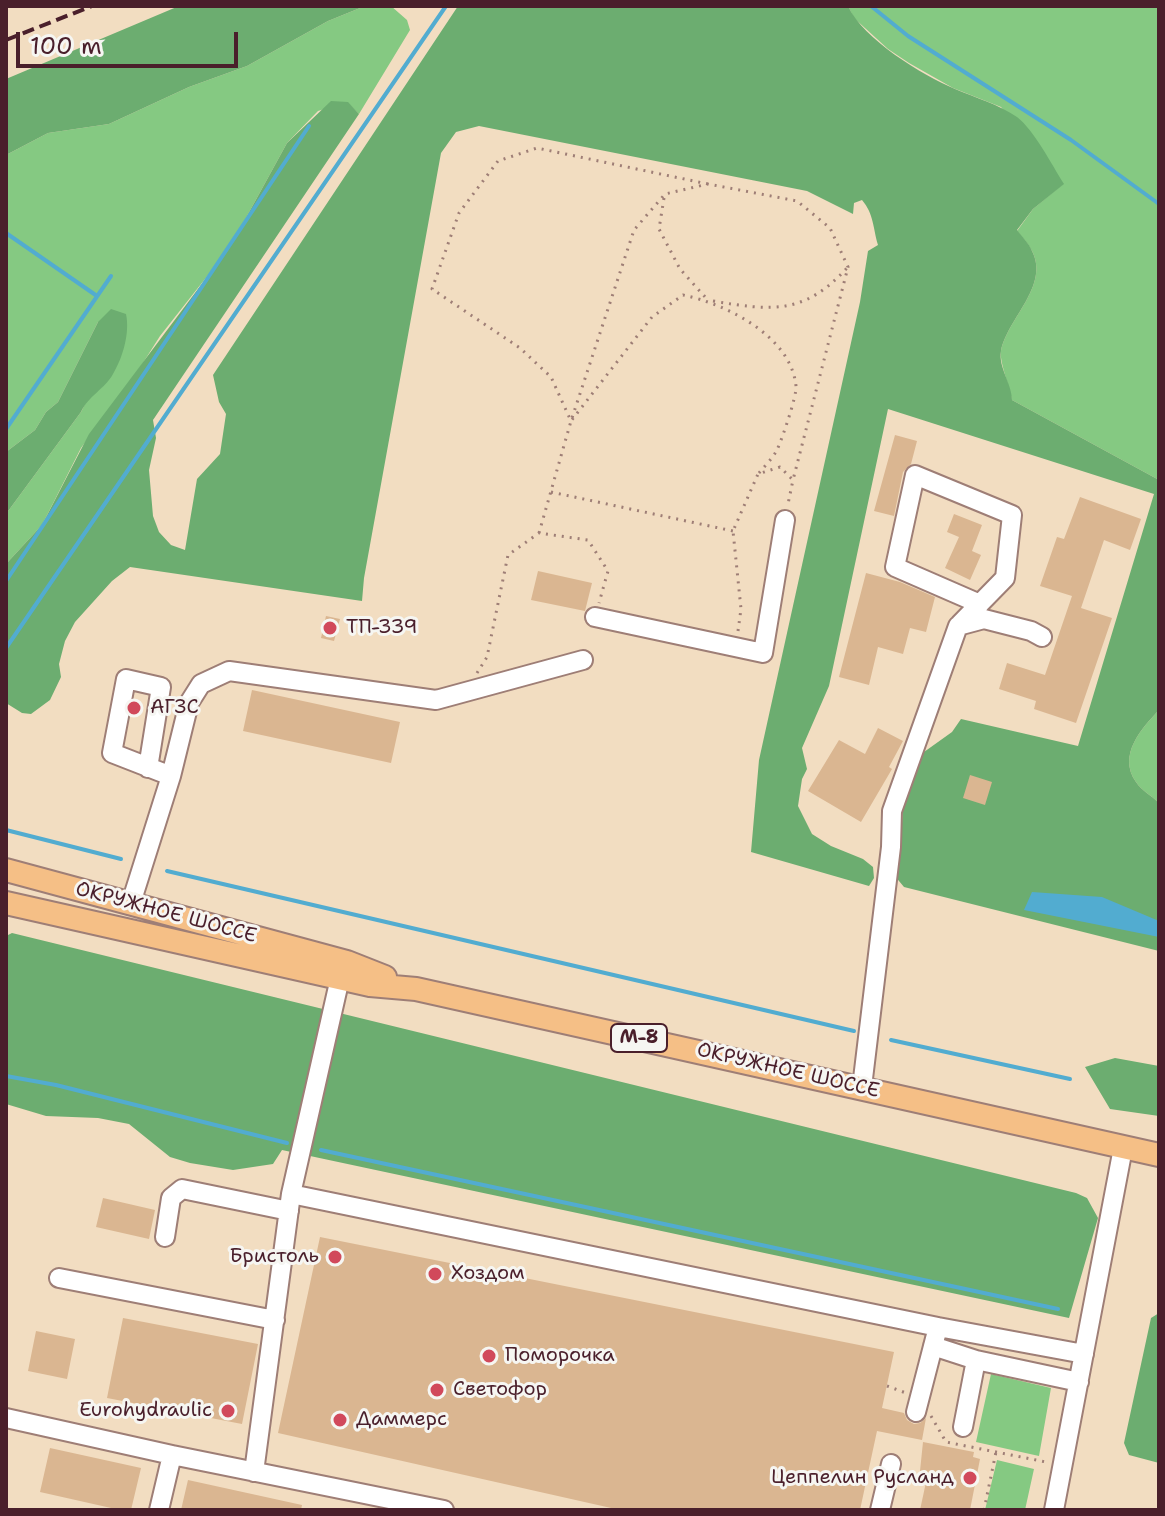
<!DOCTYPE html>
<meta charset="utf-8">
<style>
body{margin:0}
#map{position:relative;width:1165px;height:1516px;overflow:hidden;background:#f2ddc1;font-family:"Shantell Sans",sans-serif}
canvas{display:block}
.frame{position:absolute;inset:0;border:8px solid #4a1f2b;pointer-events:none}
.scale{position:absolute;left:16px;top:32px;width:222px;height:36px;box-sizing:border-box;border:4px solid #4a1f2b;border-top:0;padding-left:10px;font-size:24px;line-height:28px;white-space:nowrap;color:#4a1f2b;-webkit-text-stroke:6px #f6f6f2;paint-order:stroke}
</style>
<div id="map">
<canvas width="1165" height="1516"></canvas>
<div class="frame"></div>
<div class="scale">100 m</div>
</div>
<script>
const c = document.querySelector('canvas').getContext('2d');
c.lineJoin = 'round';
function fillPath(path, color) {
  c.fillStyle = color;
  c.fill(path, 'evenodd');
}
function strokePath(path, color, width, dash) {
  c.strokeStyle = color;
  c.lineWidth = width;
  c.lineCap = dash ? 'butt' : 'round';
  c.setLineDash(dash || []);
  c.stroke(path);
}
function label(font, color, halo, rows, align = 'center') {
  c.font = font + ' "Shantell Sans",sans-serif';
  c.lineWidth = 6;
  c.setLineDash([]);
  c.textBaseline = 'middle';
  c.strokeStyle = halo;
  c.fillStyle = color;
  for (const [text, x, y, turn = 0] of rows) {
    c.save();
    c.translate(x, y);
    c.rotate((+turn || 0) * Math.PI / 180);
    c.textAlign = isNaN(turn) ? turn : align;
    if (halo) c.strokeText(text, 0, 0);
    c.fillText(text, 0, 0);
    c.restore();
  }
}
fillPath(new Path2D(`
 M365,6H391L407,20L410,30L359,114L347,102L318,111L287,143L236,236L216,265L160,336L141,366L81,448L42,525L6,564V514L81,412L88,398L103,386L98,322L58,402L46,412L35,430L6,452V155L48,133L109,124L189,87L247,66L328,21Z
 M848,6H1159V480L1012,400C1010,387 999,361 1001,351C1007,319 1050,286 1032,251C1029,244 1022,237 1017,231L1033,209L1063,184L1001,107L953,88L909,63L888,49L854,18Z
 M1159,710V803C1151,795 1142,791 1136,782C1117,755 1142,728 1159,710Z
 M991,1374L1051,1388L1039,1456L976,1442Z
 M997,1460L1034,1469L1025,1510H985Z`), '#85c982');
fillPath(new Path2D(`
 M179,6H365L328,21L247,66L189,87L109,124L48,133L6,155V79Z
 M458,6H848C863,39 922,75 955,89C976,98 998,104 1017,117C1034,130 1052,165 1064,184L1033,209L1017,230C1022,237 1029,243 1032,251C1050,286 1007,319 1001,351C998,367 1012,384 1012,400L1159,480V710C1142,728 1117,755 1136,782C1142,791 1151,795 1159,803V951L904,887L894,875L901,843L903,803L919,762L924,752L952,732L961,719L1078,746L1154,494L888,409L829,686L802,748L807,769L802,779L798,806L812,834L831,846L863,859L873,867L874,878L869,886L751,852L759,760L860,302L868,251L878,245C873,228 874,214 862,200L854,203L853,214L807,191L479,126L456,132L441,153L364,578L362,601L130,567L112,581L75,622L65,641L59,664L61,677L50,700L31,714L22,713L6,703V564L42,525L89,434L216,265L236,236L287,143L331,101L348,102L359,114L153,420L156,438L149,470L153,516L159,532L171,545L185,550L197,479L220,454L226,414L219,402L213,375Z
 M111,309L126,314C130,333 123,357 113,374C104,390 89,395 81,412L6,514V452L35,430L46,412L58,402L98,322Z
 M12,933L1076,1193L1087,1198L1098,1218L1069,1318L282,1150L273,1164L233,1170L190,1163L170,1157L129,1124L98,1118L46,1116L6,1104V936Z
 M1115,1058L1159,1066V1116L1110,1109L1085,1067Z
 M1159,1313V1463L1129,1455L1124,1443L1151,1318Z`), '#6cad70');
fillPath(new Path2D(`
 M1032,892L1102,897L1159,921V937L1024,910Z`), '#52acd0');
strokePath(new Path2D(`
 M871,6L908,36L1071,140L1159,204
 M6,233L97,296
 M6,429L111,276
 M6,581L309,126
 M6,648L446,6
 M6,830L121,859
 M167,871L854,1031
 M891,1040L1070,1079
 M6,1076L56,1085L287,1143
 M321,1150L1058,1309`), '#52acd0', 4);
fillPath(new Path2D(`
 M895,435L917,441L911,464L903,472L894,516L874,511Z
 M1080,497L1141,519L1130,550L1104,540L1081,608L1112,618L1076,723L1034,709L1036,701L999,689L1007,663L1045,675L1072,596L1040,586L1057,537L1064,539Z
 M954,514L982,525L972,551L981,555L970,580L945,568L959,537L947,532Z
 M538,571L592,583L585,611L531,600Z
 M866,573L900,582L935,597L926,632L910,628L903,654L878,647L869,685L839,677Z
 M326,616L340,619L334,641L321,638Z
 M252,690L400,722L391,763L243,731Z
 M878,728L903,741L889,767L892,769L861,822L808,791L839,740L865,754Z
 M970,775L992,782L985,805L963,798Z
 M103,1198L155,1210L149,1239L96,1227Z
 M320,1237L894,1352L882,1408L904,1413L907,1420L914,1424L920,1423L926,1418L922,1440L877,1431L860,1510H620L278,1433Z
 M123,1318L258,1344L242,1424L107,1398Z
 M36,1331L75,1339L67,1379L28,1371Z
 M923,1442L974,1452L973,1457L980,1459L970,1510H920L928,1473L920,1471Z
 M50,1448L141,1468L131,1510H120L40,1492Z
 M188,1480L302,1505L301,1510H181Z`), '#dab691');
const minor = new Path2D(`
 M595,617L763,653L785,520
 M960,624L1005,578L1012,515L915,475L895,567L980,604
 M148,768L161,687L126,679L112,753L171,776
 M131,903L171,776L189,703L201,684L229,671L436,700L583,660
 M862,1087L891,847L892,811L958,626L984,619L1031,631L1042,637
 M291,1194L938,1327
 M165,1237L171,1198L182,1189L289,1211
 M59,1278L275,1320
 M933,1346L976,1360L1079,1382
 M916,1412L938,1327L1084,1354
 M6,1418L172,1455L444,1510
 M963,1427L976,1360
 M254,1472L291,1194L340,978
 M159,1510L172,1455
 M880,1510L891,1464
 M1054,1510L1123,1148`);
const major = new Path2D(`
 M6,870L347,962L385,977
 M6,903L370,985L416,989L1159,1155`);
strokePath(minor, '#9e7e76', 22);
strokePath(major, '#9e7e76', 26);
strokePath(new Path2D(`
 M708,184L537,148L498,161L459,213L432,289L520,348L551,377L571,421L652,317L683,295C726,304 791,336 796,386C797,396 782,439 777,450C772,459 764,467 758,474
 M664,198L659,229L680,269L706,298
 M713,301C772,311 804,315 847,268
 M551,492L733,531
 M539,533L571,421L634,230L665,194L708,184L797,201L830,228L848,267L793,480
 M738,631L741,609L733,531L758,474L780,467L793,480L788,504
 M477,673L487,657L508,555L539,533L588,540L608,571L599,603
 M887,1386L906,1393
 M931,1416L946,1442L1046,1462
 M984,1510L996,1452`), '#9e7e76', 3, [2, 6]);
strokePath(minor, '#fff', 18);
strokePath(major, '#f5bf86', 22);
strokePath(new Path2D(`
 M6,40L92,6`), '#4a1f2b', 4, [12, 6]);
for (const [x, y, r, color] of [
 [330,628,8,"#d1495b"],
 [134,708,8,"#d1495b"],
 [335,1257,8,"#d1495b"],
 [435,1274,8,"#d1495b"],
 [489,1356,8,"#d1495b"],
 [437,1390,8,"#d1495b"],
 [228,1411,8,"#d1495b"],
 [340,1420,8,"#d1495b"],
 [970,1478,8,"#d1495b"]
]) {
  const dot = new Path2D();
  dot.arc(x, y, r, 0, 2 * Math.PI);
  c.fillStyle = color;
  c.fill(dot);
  strokePath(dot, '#f6f6f2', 3);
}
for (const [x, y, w] of [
 [639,1038,56]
]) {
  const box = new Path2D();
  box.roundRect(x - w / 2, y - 14, w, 28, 6);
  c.fillStyle = '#f6f6f2';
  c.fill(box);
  strokePath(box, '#4a1f2b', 2);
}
label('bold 18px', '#4a1f2b', null, [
 ["М-8",639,1038]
]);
label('20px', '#4a1f2b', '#f6f6f2', [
 ["ТП-339",346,628],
 ["АГЗС",150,708],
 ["Бристоль",319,1257,"right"],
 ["Хоздом",451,1274],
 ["Поморочка",505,1356],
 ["Светофор",453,1390],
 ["Eurohydraulic",212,1411,"right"],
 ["Даммерс",356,1420],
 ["Цеппелин Русланд",954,1478,"right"]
], 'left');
label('20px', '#4a1f2b', '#f6f6f2', [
 ["ОКРУЖНОЕ ШОССЕ",166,913,15],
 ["ОКРУЖНОЕ ШОССЕ",788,1071,13]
]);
</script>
